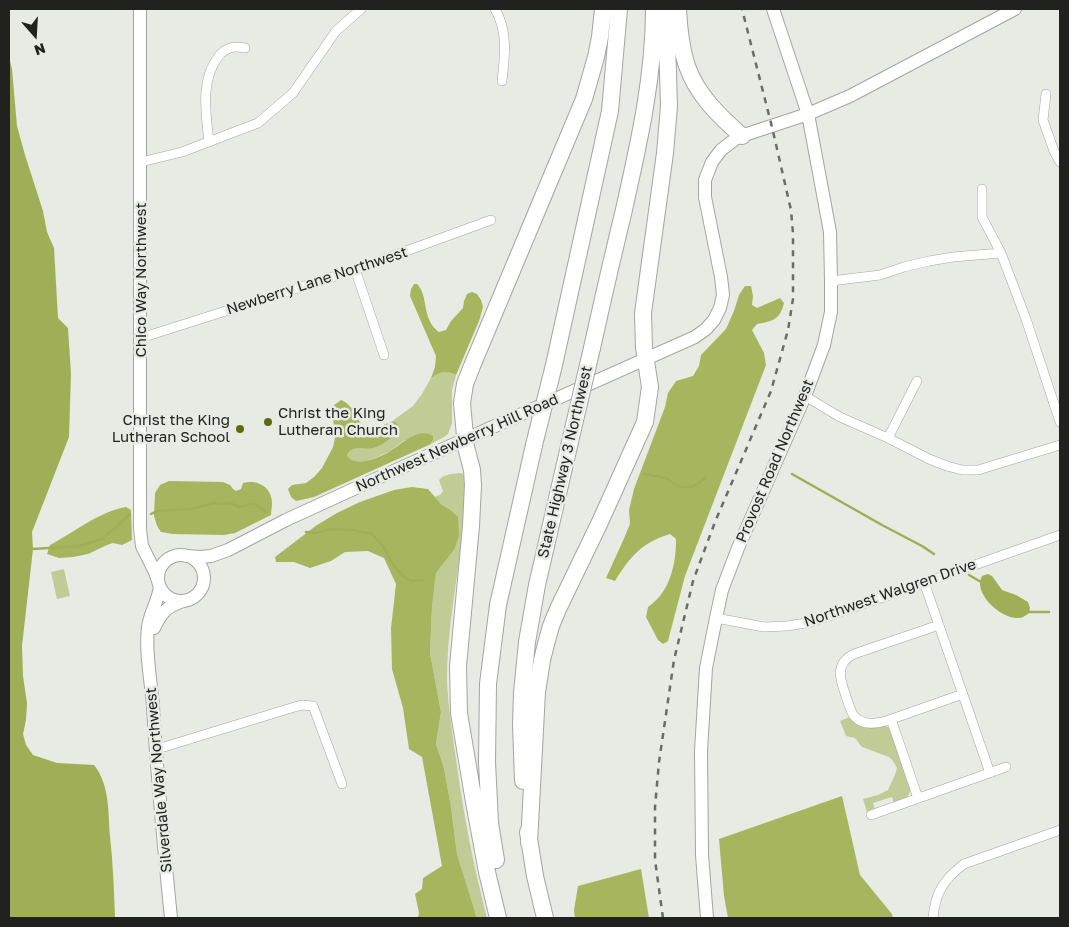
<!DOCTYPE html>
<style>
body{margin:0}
#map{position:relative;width:1069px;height:927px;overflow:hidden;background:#e8eae4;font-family:"Golos Text",sans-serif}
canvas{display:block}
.frame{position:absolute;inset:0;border:10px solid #212220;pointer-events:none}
.north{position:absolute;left:10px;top:10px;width:50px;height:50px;-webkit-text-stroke:4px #e8eae4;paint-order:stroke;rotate:161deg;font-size:14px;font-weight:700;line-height:20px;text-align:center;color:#212220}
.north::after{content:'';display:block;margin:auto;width:18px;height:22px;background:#212220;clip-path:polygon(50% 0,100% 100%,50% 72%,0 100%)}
</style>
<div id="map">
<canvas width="1069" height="927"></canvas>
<div class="frame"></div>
<div class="north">N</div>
</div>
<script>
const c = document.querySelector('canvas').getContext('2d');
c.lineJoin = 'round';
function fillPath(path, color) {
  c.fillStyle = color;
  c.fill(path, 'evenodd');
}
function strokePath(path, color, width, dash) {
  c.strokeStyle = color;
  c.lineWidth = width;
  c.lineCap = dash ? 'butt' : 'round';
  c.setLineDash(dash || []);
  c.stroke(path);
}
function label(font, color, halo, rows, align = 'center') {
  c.font = font + ' "Golos Text",sans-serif';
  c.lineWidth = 5;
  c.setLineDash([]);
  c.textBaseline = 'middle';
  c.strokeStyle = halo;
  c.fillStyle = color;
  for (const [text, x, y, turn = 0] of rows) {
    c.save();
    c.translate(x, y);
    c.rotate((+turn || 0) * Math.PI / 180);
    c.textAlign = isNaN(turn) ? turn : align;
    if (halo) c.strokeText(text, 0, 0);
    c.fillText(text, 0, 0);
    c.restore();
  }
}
fillPath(new Path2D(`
 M444,371L456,375L452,390V423L448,434L444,437L431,444L433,440C426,440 413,437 406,440C399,443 393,450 386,453C376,458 353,468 347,455C352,446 360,447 368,448L396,422H391L413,406L422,394L431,378L438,373Z
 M462,473L466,478C465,495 465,511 463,528C458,578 447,628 447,679C448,708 453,737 457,766C464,817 474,868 487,918H477L457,854L451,807L444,768L436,744L441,712L430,653L432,607L436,573L454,550L449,509L441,504L435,497L441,494L443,491L439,480C445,473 454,474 462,473Z
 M64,569L70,596L57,599L51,572Z
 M850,717L888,727L890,729L910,787C911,798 903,800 894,803L892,797L873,803L875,810L867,812L863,799L878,795L888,790L895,775L897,768L893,761L889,757L862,747L855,738L846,736L840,721Z`), '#c1cb96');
fillPath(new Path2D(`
 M414,284H417C429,296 421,319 439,332L446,330L451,321L463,308L464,301L467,294L472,292L477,294L481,300L483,307L479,321L456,375C445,370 441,371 431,378L435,367L436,356L410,296L411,289Z
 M745,286H751L753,296L752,305L757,308L780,298L784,303C780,320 773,321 757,324L752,330L764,353L766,365L685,576L668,641L663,644L658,640L646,617L648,607C670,592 676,565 676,539L670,534C641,543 630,557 615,581L606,578L622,543L630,524L629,510L634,489L665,407L668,393L676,381L693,376L699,366L701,355L726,329L734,311L739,295Z
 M341,400C354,405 357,420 365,429C380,431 384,421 396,422L399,428C394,437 383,445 373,448C364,450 353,444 347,455C353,468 378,458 387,453C400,446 418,426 433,436V440L431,444L314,497L296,501L291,497L288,489L292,485L306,483L314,477L322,468L333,447L335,438V430L331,412L333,406Z
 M169,481L223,482L230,485L233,489L236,491L241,489L243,483C257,479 272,487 272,503C272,507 271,512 271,515L235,533L224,535L173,534L161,532L157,526L154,516L155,493L160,485Z
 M412,487L428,489L441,504L449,509L458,517L459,536L454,550L436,573L432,607L430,653L441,712L436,744L444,768L451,807L457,854L477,918H418L419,913L415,894L422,889L423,878L442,866L422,757L409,749L403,708L392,669L391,628L396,584L384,558L368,551L345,552L331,561L310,568L294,562H276L275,557L317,525L337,513L360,502L394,490Z
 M126,507L131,510L132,540L122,545L113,543L107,545L88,554L73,557L59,558L47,554L50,545C75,532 98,512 126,507Z
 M842,796L860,875L892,914L893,918H728L724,896L719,839Z
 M641,869L649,918H575L574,910L578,886Z`), '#a7b65e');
fillPath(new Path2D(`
 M9,57L12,69L17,126L25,155L43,211L47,232L54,248L58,318L68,328L71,374L69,437L32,532L33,549L22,646L23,676L27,703L26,720L23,734L26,745L33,755L57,763L94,765C110,785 108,812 110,836C113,863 114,891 115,918H9Z
 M988,574L992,576L1002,590L1016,595L1028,602L1030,608L1029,613C1026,615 1023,618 1019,618C1002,620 972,593 982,576Z`), '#a0ae57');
strokePath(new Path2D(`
 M645,474L666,478L680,487H692L706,478
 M792,474L882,525L922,546L934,554
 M151,514L157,511L191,509L214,503L221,504L229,503L240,507L249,504H255L266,512
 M306,532L316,533L331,529L353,530L372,534L383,546L393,565L403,576L411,581L423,580
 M33,549L79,546L95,541L102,539L114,529L130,514
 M969,575L981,582
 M1027,612H1049`), '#a0ae57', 2.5);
const street = new Path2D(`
 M495,9C508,31 505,56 502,81
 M1046,94L1043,120L1054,151L1060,162
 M209,142C206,114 200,81 218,57C221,53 224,50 230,48C234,46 240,47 245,48
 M141,162L182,152L258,123L293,93L336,31L361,9
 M982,189V217L1001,253L1026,319L1060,422
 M355,269L384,355
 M831,281L880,275L904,267L929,261L953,257L1001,253
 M141,338L354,270L491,220
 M805,396L840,417L888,438L929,459L947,466L962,470H978L1060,445
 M888,438L917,381
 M924,582L990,773
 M716,618L764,627L787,626L812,622L1060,535
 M939,625L854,654C833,664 841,682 847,699C849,705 851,713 855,717C864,726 876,724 886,721L963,694
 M891,719L918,798
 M155,748L164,747L301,705L313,706L342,784
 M871,815L1006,767
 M933,918C935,893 944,879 964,864L1060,830`);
const secondary = new Path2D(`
 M140,9V529L142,546L155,572L158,581
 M158 578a23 23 0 1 1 46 0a23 23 0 1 1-46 0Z
 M186,556L201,557L211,556L228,550L286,520L369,482L695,337L706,329L714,320L720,308L723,295L721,277L705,197V180L712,162L721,150L738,137L808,114L850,96L1015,9
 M160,587C158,601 150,613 148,627C145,653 151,680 153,706C157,777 164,848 171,918
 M154,628C162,612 166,607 183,601
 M707,918L702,855L701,751L706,668L716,618L722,590L738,548L805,396L824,345L831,312V281L830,232L808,114L773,9`);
const highway = new Path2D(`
 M678,9C679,28 681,48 687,66C697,95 720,117 742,136
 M592,348C602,303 612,259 623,214C638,147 654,79 654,9
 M554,365L610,111L619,9
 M523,781L521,724L522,693L527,642L537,585L573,429
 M528,832L535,876L545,918
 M529,843L537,692L542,660L546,644L551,626L558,609L600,522L645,422L650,387L644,348L643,313L665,153L669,106L666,9
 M496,860L490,823L487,762L488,684L498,605L534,445
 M498,918L487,872L474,802L459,713L458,666L471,526L473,485L472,470L466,447L462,403L465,384L472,366L584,99L596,57L600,37L603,9`);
strokePath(street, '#a4a5a0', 10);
strokePath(secondary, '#a4a5a0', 14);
strokePath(highway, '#a4a5a0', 18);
strokePath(street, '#fff', 9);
strokePath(secondary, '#fff', 12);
strokePath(highway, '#fff', 16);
strokePath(new Path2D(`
 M663,918L655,860V807L659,762L674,660L693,581L715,522L771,391L788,330L793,299V233L791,210L772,127L742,9`), '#6b6c69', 2.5, [6, 6]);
const highwayBridge = new Path2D(`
 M573,429L592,348
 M534,445L554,365`);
strokePath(highwayBridge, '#a4a5a0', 18, []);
strokePath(highwayBridge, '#fff', 16);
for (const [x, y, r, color] of [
 [268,422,5,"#5f6a10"],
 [240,429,5,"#5f6a10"]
]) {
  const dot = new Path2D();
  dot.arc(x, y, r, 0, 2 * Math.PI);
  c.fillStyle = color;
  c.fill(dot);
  strokePath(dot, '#e8eae4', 2);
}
label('15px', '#212220', '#e8eae4', [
 ["Chico Way Northwest",141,280,-90],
 ["Newberry Lane Northwest",317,281,-18],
 ["Northwest Newberry Hill Road",457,443,-24],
 ["Provost Road Northwest",775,461,-67],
 ["State Highway 3 Northwest",565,462,-77],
 ["Northwest Walgren Drive",890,593,-19],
 ["Silverdale Way Northwest",159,780,-95]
]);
label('15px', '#212220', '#e8eae4', [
 ["Christ the King",278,413],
 ["Lutheran Church",278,430],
 ["Christ the King",230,420,"right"],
 ["Lutheran School",230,437,"right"]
], 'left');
</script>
